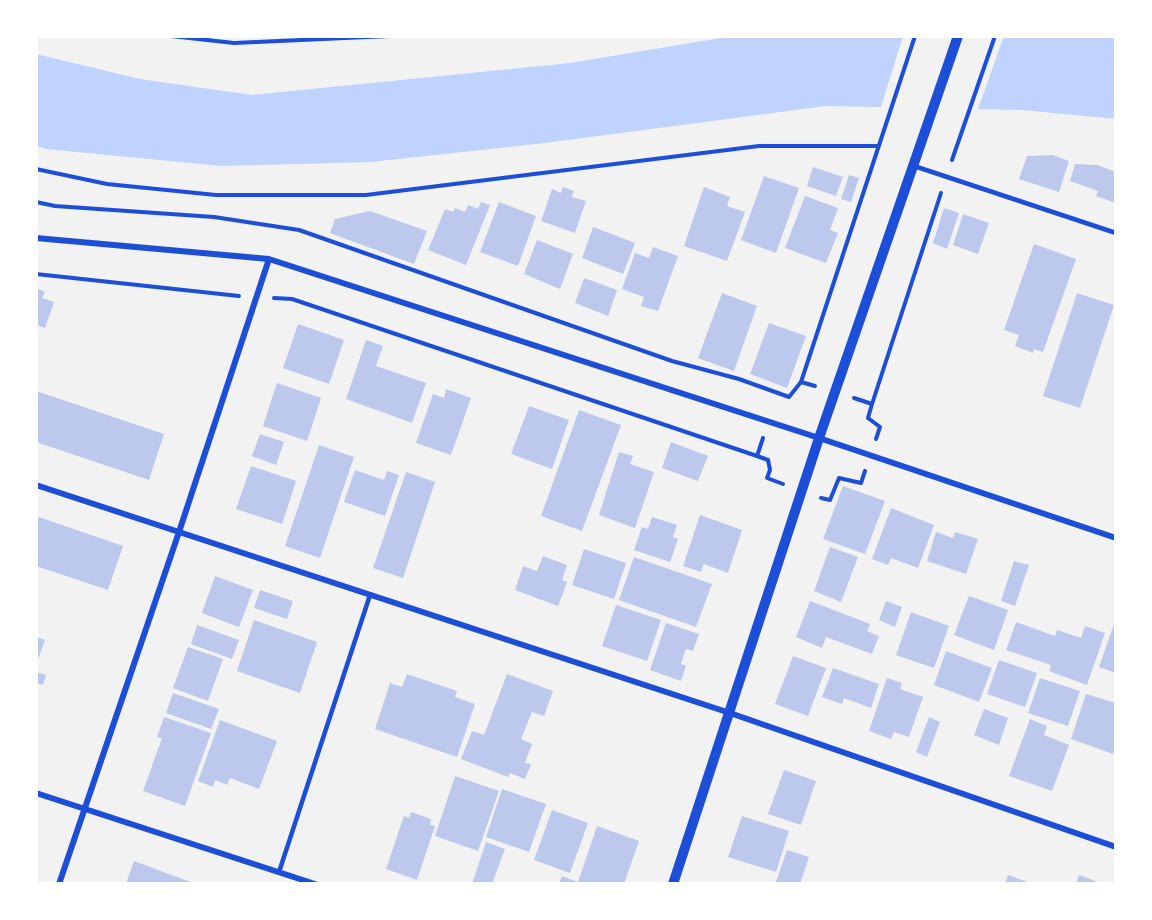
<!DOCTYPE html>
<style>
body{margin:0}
#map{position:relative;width:1152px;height:920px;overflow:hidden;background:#f2f2f2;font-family:"Fira Sans",sans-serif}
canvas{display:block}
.frame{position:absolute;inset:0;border:38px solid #fff;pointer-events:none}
</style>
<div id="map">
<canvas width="1152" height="920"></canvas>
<div class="frame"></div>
</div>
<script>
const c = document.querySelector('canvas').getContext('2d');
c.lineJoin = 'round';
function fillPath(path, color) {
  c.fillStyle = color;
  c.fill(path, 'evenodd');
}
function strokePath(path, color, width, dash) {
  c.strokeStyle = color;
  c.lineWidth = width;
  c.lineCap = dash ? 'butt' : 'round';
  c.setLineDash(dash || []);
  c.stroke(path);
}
fillPath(new Path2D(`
 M733,36H1116V119L1022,110L826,106L545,143L371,162L221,166L46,149L36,146V54L140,79L252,95L570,63Z`), '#bfd3fe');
fillPath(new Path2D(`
 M903,36H1004L977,112L880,110Z`), '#f2f2f2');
fillPath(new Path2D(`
 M1053,155L1069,161L1059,192L1019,179L1027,156Z
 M1075,164L1097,165L1116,172V203L1096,196L1098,191L1070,181Z
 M813,167L843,177L836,196L807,186Z
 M849,175L859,178L851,202L841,199Z
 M764,176L799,188L776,253L741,240Z
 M563,187L574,191L572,197L586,201L575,233L541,221L552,189L561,193Z
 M704,187L730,197L727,206L745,212L727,261L684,246Z
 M805,196L838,208L830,230L838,233L826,263L785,248Z
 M481,202L490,205L466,265L428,250L445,209L453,212L455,208L465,212L468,205L478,209Z
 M499,202L536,216L518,266L480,252Z
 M944,208L959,213L947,249L933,243Z
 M370,211L427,231L414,264L330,233L335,219Z
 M963,214L989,223L978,254L953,245Z
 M593,227L635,243L623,274L582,258Z
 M537,240L573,254L560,289L524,274Z
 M1034,244L1076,259L1043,352L1034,349L1033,353L1015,346L1019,335L1004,330Z
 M653,247L678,256L658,311L641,306L644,297L622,289L635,253L649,258Z
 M584,278L617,290L608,316L575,303Z
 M36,288L45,292L42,298L54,302L45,328L36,325Z
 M722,293L757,306L734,371L698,358Z
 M1077,293L1114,305L1080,408L1043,396Z
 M769,323L806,336L787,388L750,374Z
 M298,324L344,340L329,384L283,368Z
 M366,340L383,346L376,366L426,383L412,423L346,399Z
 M277,383L321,398L307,441L263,426Z
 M446,389L471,398L451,455L416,443L433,394L444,398Z
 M36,391L164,434L149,480L36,442Z
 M529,406L569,420L552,469L511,454Z
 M579,410L621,425L582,531L541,516Z
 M260,434L284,442L276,465L252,456Z
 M671,442L708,456L698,481L662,468Z
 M319,445L354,457L320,558L285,546Z
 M619,452L633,456L630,464L654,472L635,528L599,515Z
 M251,466L296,481L282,524L236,509Z
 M355,470L384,480L387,471L399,475L385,516L344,502Z
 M406,472L435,482L403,578L373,568Z
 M843,486L885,501L865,554L823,539Z
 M891,508L934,525L918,568L891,558L888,565L872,559Z
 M700,515L742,530L728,573L704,564L701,572L683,566Z
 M36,516L123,546L108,590L36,566Z
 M652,517L677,525L673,537L678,539L670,562L634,550L642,527L648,529Z
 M936,532L953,538L955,532L978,539L966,574L927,561Z
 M830,547L858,557L841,602L814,591Z
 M584,549L626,563L614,599L572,585Z
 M543,556L567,565L562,580L567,582L558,606L515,590L523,566L537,571Z
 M634,557L712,584L696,627L619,600Z
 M1014,561L1029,565L1015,606L1001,601Z
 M215,576L253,590L239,627L202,613Z
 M260,590L293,601L287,619L254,608Z
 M969,596L1008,610L994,650L954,635Z
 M810,601L870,624L867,631L879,636L872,654L826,637L822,648L796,637Z
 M886,601L902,607L895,627L879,620Z
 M616,605L661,620L647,661L602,646Z
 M911,612L949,626L934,668L896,655Z
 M1116,618V673L1099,667Z
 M254,620L317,642L300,693L237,671Z
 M1016,622L1055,636L1057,630L1081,638L1085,626L1105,633L1087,685L1049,671L1051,665L1006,650Z
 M666,623L699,634L693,651L686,649L681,664L686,666L681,681L650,670Z
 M197,625L239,640L232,659L191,644Z
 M36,637L45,640L36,665Z
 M188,647L223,659L208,701L173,688Z
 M946,651L992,668L979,702L934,685Z
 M793,656L826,668L808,716L775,704Z
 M999,660L1037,673L1025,707L987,694Z
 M833,668L879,684L871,708L844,698L842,704L822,697Z
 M36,672L46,675L43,685L36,683Z
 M407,674L457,691L455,697L475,704L457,757L375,729L390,683L402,687Z
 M507,674L553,691L544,716L532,712L521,739L532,744L525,763L531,764L525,779L510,773L508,777L461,759L472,731L484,735Z
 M887,678L902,683L900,689L923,697L909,737L894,732L891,739L869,731Z
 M1040,678L1080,691L1068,726L1028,713Z
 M173,693L219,709L211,729L166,713Z
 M1086,694L1116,703V746L1113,754L1071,739Z
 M984,709L1008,718L999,745L974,735Z
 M164,717L211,733L185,806L143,791L162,738L157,737Z
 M929,717L940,722L927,757L916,752Z
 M1030,719L1047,726L1044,735L1069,745L1052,791L1009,776Z
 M220,720L277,741L259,789L230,778L227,785L215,780L213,787L198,781Z
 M784,770L816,781L801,825L768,814Z
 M455,776L499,791L478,851L435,836Z
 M502,789L546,804L529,852L486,837Z
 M552,810L588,823L570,873L534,860Z
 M411,812L431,819L430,825L435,826L417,880L386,869L404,816L409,818Z
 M742,816L789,831L776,872L728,857Z
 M597,826L639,841L624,884H559L562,876L578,882Z
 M486,842L505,849L492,884H472Z
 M787,850L809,857L800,884H782L776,882Z
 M134,861L196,884H126Z
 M1008,875L1033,884H1005Z
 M1079,875L1103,884H1076Z`), '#bdc9ec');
strokePath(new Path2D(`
 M171,36L234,43L390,36
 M952,160L995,36
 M36,169L107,184L216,195H366L759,146H879
 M36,202L55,206L214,217L299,230L672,361L739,379L789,397L801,382
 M36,274L239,296
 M274,298L292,299L757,456
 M815,386L801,382L915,36
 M854,398L872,404L941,193
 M872,404L868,418L880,427L876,439
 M763,438L757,456L768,460L770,470L767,478L783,484
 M821,498L830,500L839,478L861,483L865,471`), '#1d4ed8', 4);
strokePath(new Path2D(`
 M914,166L1116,233
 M279,872L370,595`), '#1d4ed8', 4.5);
strokePath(new Path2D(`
 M36,238L269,259L819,438L1116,538
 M36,485L730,713L1116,847
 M36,793L315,884
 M59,884L179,532L269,259`), '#1d4ed8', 6);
strokePath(new Path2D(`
 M673,884L819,438L958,36`), '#1d4ed8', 10);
</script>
